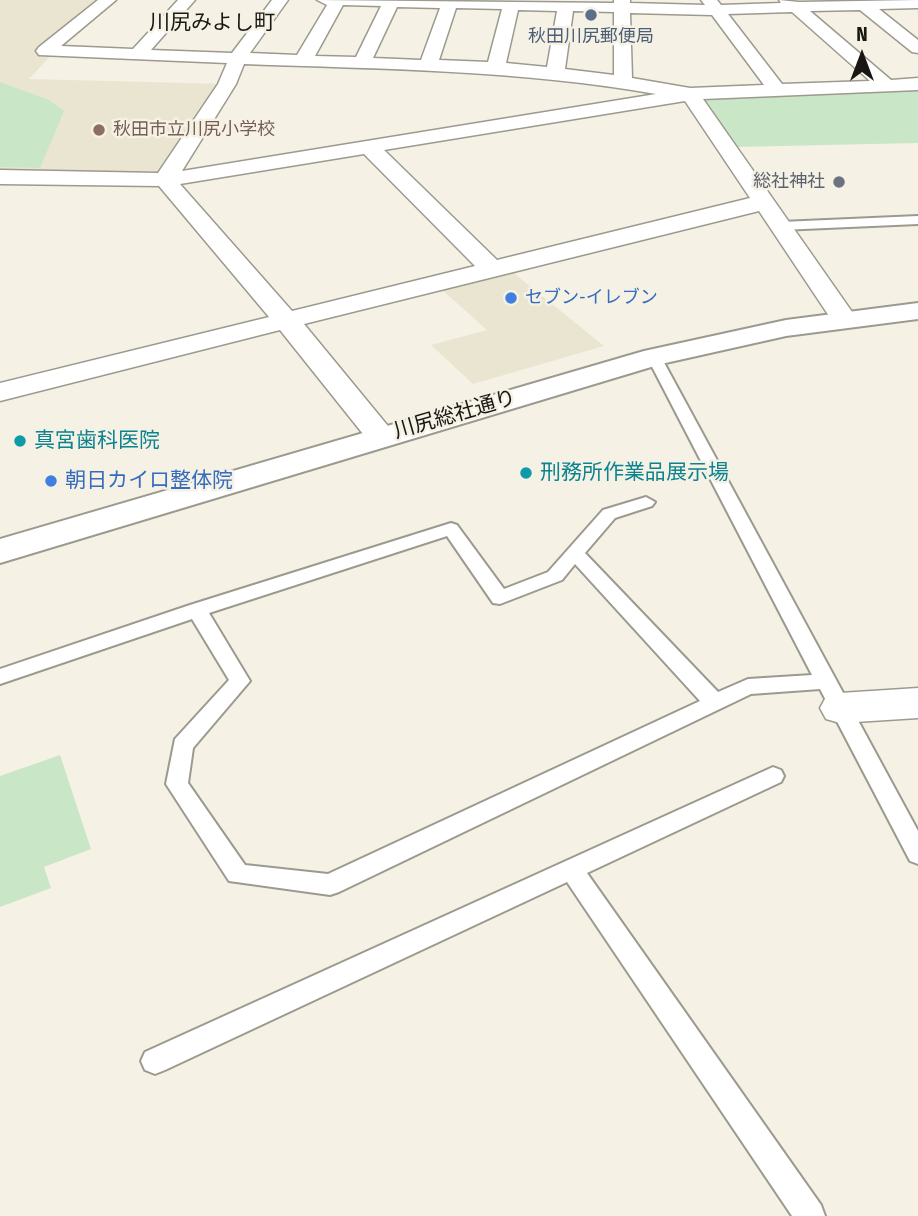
<!DOCTYPE html>
<meta charset="utf-8">
<style>
body{margin:0}
#map{position:relative;width:918px;height:1216px;overflow:hidden;background:#f5f2e5;font-family:"Fira Sans Condensed",sans-serif}
canvas{display:block}
.north{position:absolute;left:827px;top:21px;width:70px;height:70px;-webkit-text-stroke:5px #f5f2e5;paint-order:stroke;rotate:0deg;font-size:19px;font-weight:700;line-height:28px;text-align:center;color:#181712}
.north::after{content:'';display:block;margin:auto;width:24px;height:32px;background:#181712;clip-path:polygon(50% 0,100% 100%,50% 72%,0 100%)}
</style>
<div id="map">
<canvas width="918" height="1216"></canvas>
<div class="north">N</div>
</div>
<script>
const c = document.querySelector('canvas').getContext('2d');
c.lineJoin = 'round';
function fillPath(path, color) {
  c.fillStyle = color;
  c.fill(path, 'evenodd');
}
function strokePath(path, color, width, dash) {
  c.strokeStyle = color;
  c.lineWidth = width;
  c.lineCap = dash ? 'butt' : 'round';
  c.setLineDash(dash || []);
  c.stroke(path);
}
function label(font, color, halo, rows, align = 'center') {
  c.font = font + ' "Fira Sans Condensed","Noto Sans JP",sans-serif';
  c.lineWidth = 5;
  c.setLineDash([]);
  c.textBaseline = 'middle';
  c.strokeStyle = halo;
  c.fillStyle = color;
  for (const [text, x, y, turn = 0] of rows) {
    c.save();
    c.translate(x, y);
    c.rotate((+turn || 0) * Math.PI / 180);
    c.textAlign = isNaN(turn) ? turn : align;
    if (halo) c.strokeText(text, 0, 0);
    c.fillText(text, 0, 0);
    c.restore();
  }
}
fillPath(new Path2D(`
 M0,0H102L29,79L227,84L165,180L0,177Z
 M510,270L604,346L473,384L431,345L487,330L440,288Z`), '#e9e5d1');
fillPath(new Path2D(`
 M0,82L49,100L64,111L40,168L0,167Z
 M918,88V143L736,147L702,100L708,96Z
 M60,755L91,849L44,867L51,888L0,907V776Z`), '#c9e7c7');
const lane = new Path2D(`
 M918,216V224L781,230L775,226L781,222Z
 M654,353L661,357L918,831V864L910,861L820,689L751,694L339,892L330,895L229,881L166,784L175,739L229,680L192,619L0,684V669L190,605L451,523L457,525L504,589L548,572L603,510L646,497L655,502L652,506L615,518L585,553L718,692L748,679L812,675L647,357ZM447,536L493,603L500,604L562,580L575,564L700,701L328,874L245,865L188,783L193,748L250,681L209,613Z
 M773,767L781,770L784,776L781,782L587,873L821,1205L825,1216H792L567,882L165,1070L155,1074L145,1070L141,1061L145,1052Z`);
const street = new Path2D(`
 M98,0H116L61,46L133,49L178,0H195L151,50L232,53L272,0H288L250,53L297,55L327,5L317,0L614,3V0H630V3L705,5L701,0H717L721,5L781,3L779,0L799,2L918,0V8L879,9L918,40V53L912,52L860,10L810,11L891,80L918,78V90L703,99L857,319L853,325L844,327L835,325L759,211L304,324L397,437L393,444L382,446L371,444L280,330L0,401V383L269,317L159,186L0,184V170L158,173L218,84L227,63L39,55L36,51L39,47ZM343,5L381,6L356,57L315,56ZM397,7L440,8L421,60L373,58ZM456,8L502,9L488,62L439,60ZM518,10L557,11L547,67L506,63ZM573,11L614,12V75L565,69ZM792,12L870,81L782,84L728,14ZM630,13L712,15L764,85L690,88L632,78ZM244,64C382,69 520,70 656,94L182,171L236,84ZM685,101L750,198L497,260L384,150ZM364,154L475,266L292,311L180,184Z
 M918,688V718L840,723L826,719L820,708L826,697L840,693Z`);
const secondary = new Path2D(`
 M918,303V319L786,336L661,364L0,563V539L644,351L786,320Z`);
strokePath(lane, '#9c9a8e', 4);
strokePath(street, '#9c9a8e', 3);
strokePath(secondary, '#9c9a8e', 4);
fillPath(lane, '#fff');
fillPath(street, '#fff');
fillPath(secondary, '#fff');
for (const [x, y, r, color] of [
 [591,15,7,"#5c6f8a"],
 [99,130,7,"#8d6e63"],
 [839,182,7,"#6b7280"],
 [511,298,7,"#3f7fe0"],
 [20,441,7,"#0f9aa8"],
 [526,473,7,"#0f9aa8"],
 [51,481,7,"#3f7fe0"]
]) {
  const dot = new Path2D();
  dot.arc(x, y, r, 0, 2 * Math.PI);
  c.fillStyle = color;
  c.fill(dot);
  strokePath(dot, '#f5f2e5', 2.5);
}
label('18px', '#4e5e75', '#f5f2e5', [
 ["秋田川尻郵便局",591,37]
]);
label('18px', '#785e54', '#f5f2e5', [
 ["秋田市立川尻小学校",113,130]
], 'left');
label('18px', '#5b616d', '#f5f2e5', [
 ["総社神社",825,182]
], 'right');
label('18px', '#366cbe', '#f5f2e5', [
 ["セブン-イレブン",525,298]
], 'left');
label('21px', '#181712', '#f5f2e5', [
 ["川尻みよし町",212,23]
]);
label('21px', '#181712', '#f5f2e5', [
 ["川尻総社通り",455,415,-16]
]);
label('21px', '#0d838f', '#f5f2e5', [
 ["真宮歯科医院",34,441],
 ["刑務所作業品展示場",540,473]
], 'left');
label('21px', '#366cbe', '#f5f2e5', [
 ["朝日カイロ整体院",65,481]
], 'left');
</script>
